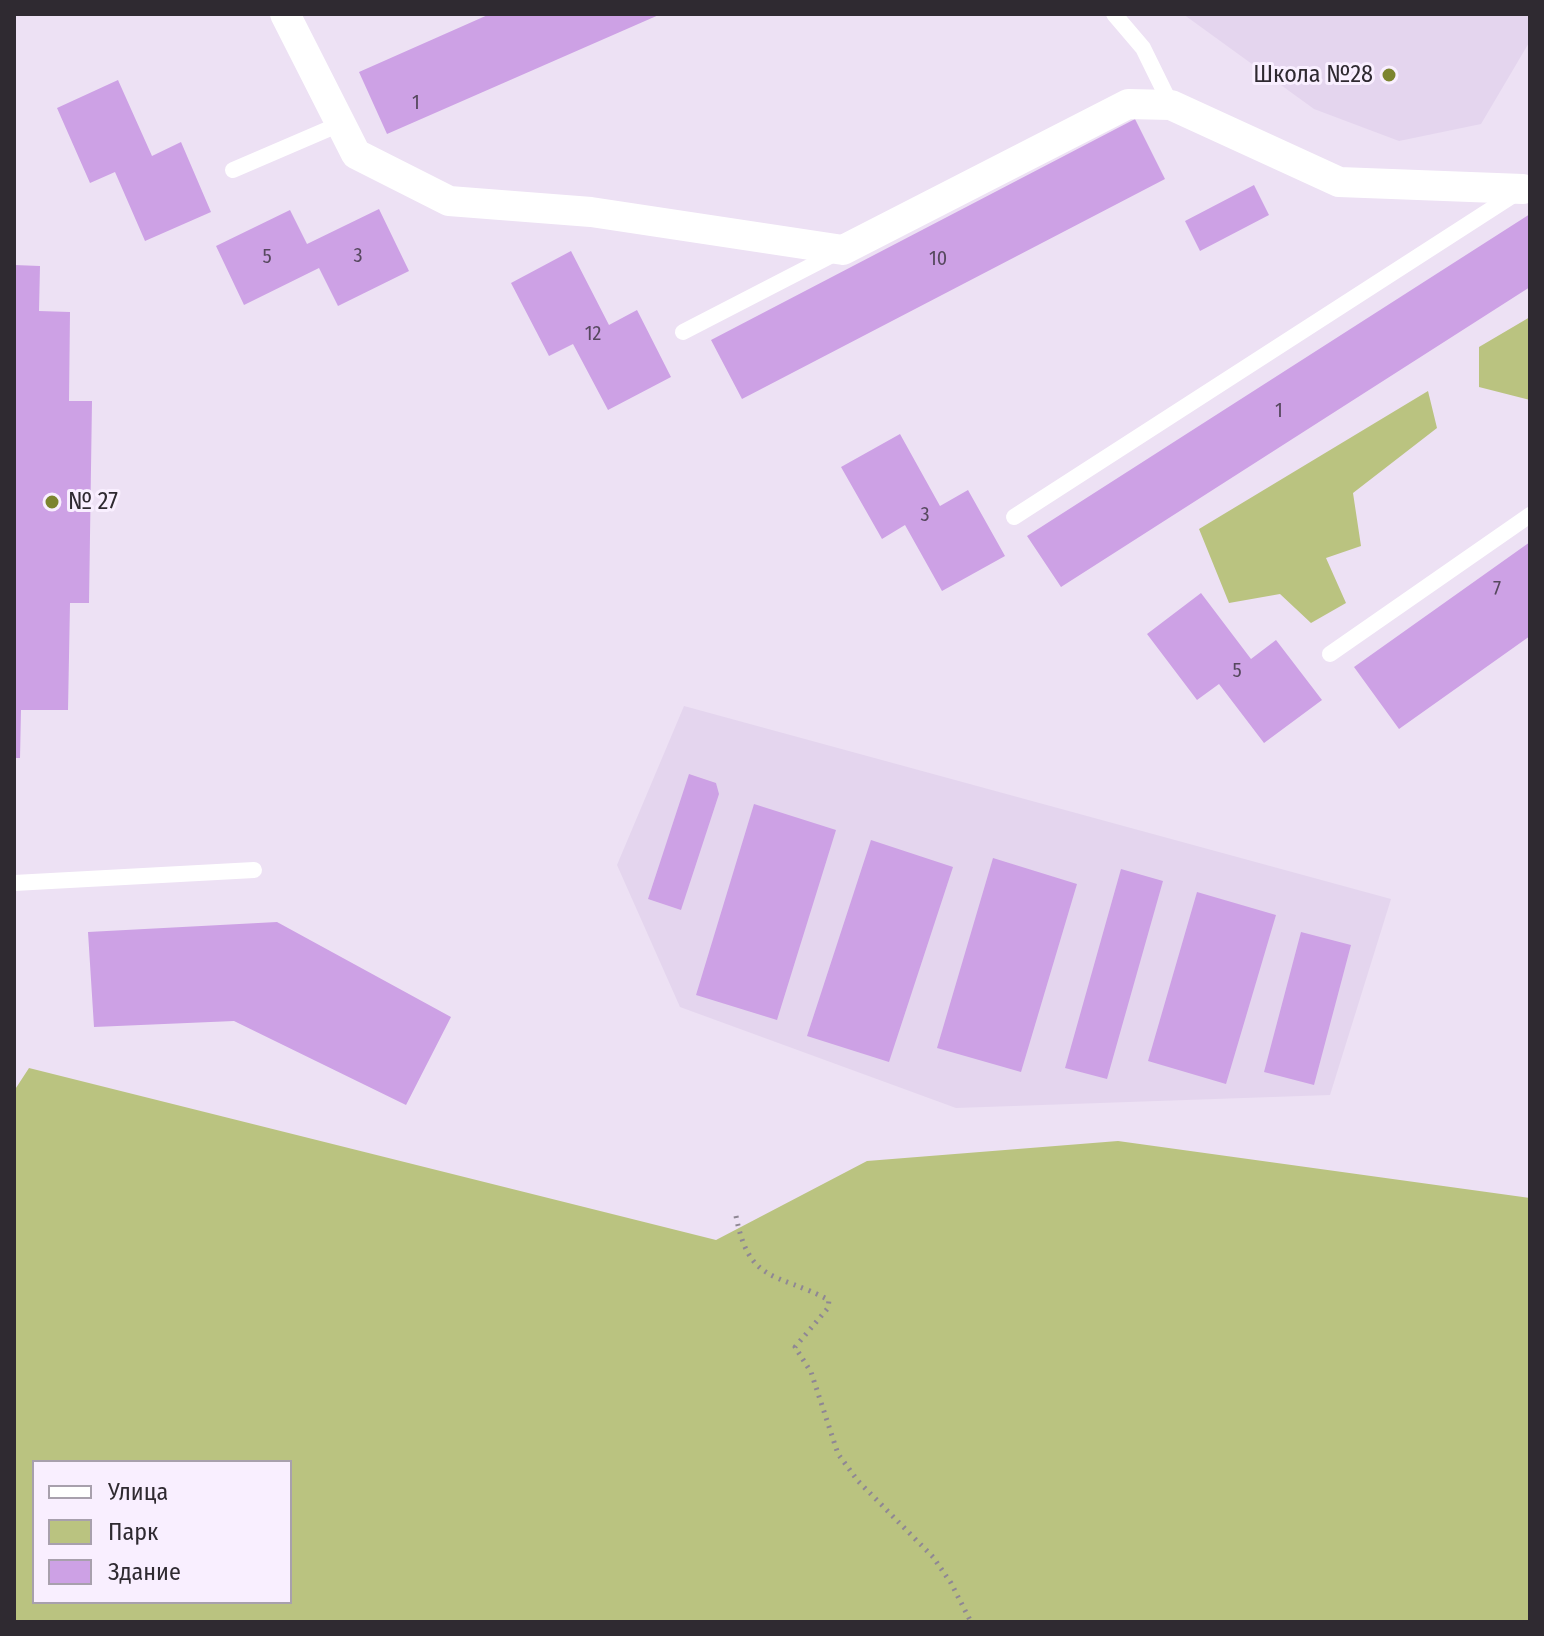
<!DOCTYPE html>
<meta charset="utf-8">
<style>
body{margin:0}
#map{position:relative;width:1544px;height:1636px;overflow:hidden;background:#ede1f4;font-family:"Fira Sans Condensed",sans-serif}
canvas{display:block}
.frame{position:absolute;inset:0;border:16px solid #2f2a31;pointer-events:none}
.legend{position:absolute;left:32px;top:1460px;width:260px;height:144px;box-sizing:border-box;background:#f9efff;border:2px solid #a8a0ad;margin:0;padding:10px 14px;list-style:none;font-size:24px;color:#2f2a31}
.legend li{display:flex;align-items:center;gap:16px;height:40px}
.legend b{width:40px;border:2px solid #a8a0ad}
</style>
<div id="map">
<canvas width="1544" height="1636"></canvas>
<div class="frame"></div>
<ul class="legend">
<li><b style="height:10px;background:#fff"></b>Улица</li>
<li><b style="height:22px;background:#bac380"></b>Парк</li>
<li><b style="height:22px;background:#cda1e5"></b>Здание</li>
</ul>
</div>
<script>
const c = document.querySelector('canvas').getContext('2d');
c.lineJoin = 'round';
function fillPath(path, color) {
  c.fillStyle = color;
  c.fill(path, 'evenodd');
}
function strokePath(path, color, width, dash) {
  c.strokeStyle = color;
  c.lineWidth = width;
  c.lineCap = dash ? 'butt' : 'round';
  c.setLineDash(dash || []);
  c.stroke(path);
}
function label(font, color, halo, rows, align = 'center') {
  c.font = font + ' "Fira Sans Condensed",sans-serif';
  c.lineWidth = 6;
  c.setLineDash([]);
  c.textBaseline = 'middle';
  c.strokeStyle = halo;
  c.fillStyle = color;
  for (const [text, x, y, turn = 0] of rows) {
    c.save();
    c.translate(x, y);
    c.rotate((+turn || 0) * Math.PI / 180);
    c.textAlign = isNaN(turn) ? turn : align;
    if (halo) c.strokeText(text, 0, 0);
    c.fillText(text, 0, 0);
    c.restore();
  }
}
fillPath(new Path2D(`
 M1183,14H1530V41L1481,124L1399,141L1314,109Z
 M684,706L1391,899L1330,1095L956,1108L680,1007L617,865Z`), '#e4d5ee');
fillPath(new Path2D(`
 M1530,317V400L1479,387V347Z
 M1428,391L1437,428L1353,493L1361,546L1326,558L1346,603L1311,623L1280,594L1229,603L1199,529Z
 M29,1068L716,1240L867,1161L1118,1141L1530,1198V1622H14V1091ZM34,1462H290V1602H34Z`), '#bac380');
fillPath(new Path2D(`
 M490,14H661L387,134L359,72Z
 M118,80L152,156L181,142L211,212L145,241L115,172L90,183L57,108Z
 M1135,119L1165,179L742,399L711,340Z
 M1254,185L1269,215L1200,251L1185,221Z
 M379,209L409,271L338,306L319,268L244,305L216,246L290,210L307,244Z
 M1530,214V287L1061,587L1027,536Z
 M571,251L609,325L637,310L671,377L608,410L573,344L549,356L511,283Z
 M14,265L40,266L39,311L70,312L69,401H92L89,603H70L68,710H21L20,758H14Z
 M900,434L940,506L968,490L1005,556L942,591L905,525L882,539L841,467Z
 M1530,542V636L1399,729L1354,667Z
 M1201,593L1251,659L1276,640L1322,700L1264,743L1219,684L1197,700L1147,634Z
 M689,774L716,783L719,794L681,910L648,899Z
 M754,804L836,830L777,1020L696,995Z
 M871,840L953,867L889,1062L807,1036Z
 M993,858L1077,884L1021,1072L937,1048Z
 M1121,869L1163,881L1107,1079L1065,1068Z
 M1197,892L1276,915L1226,1084L1148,1061Z
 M277,922L451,1017L406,1105L234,1021L94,1027L88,932Z
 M1301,932L1351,945L1314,1085L1264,1072Z`), '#cda1e5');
strokePath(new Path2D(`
 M736,1216C749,1284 776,1272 829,1300L828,1308L795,1347L811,1372L838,1454L858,1481L933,1557L951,1583L971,1622`), '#8f8794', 5, [2, 6]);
strokePath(new Path2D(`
 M1114,14L1143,48L1171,105
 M233,170L340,124
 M683,332L838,252
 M1014,517L1518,192
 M1330,654L1530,515
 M14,883L254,870`), '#fff', 16);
strokePath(new Path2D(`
 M285,14L356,154L449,201L591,212L843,250L1128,104L1171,105L1339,182L1523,189`), '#fff', 30);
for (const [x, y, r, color] of [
 [1389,75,8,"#7c842f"],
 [52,502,8,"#7c842f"]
]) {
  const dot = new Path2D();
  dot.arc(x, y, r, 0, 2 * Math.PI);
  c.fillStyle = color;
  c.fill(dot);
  strokePath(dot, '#f9efff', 3);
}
label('20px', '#56485e', null, [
 ["1",416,103],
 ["3",358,256],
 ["5",267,257],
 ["10",938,259],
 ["12",593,334],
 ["1",1279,411],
 ["3",925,515],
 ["7",1497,589],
 ["5",1237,671]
]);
label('24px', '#2f2a31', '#f9efff', [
 ["Школа №28",1373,75],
 ["№ 27",68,502,"left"]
], 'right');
</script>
